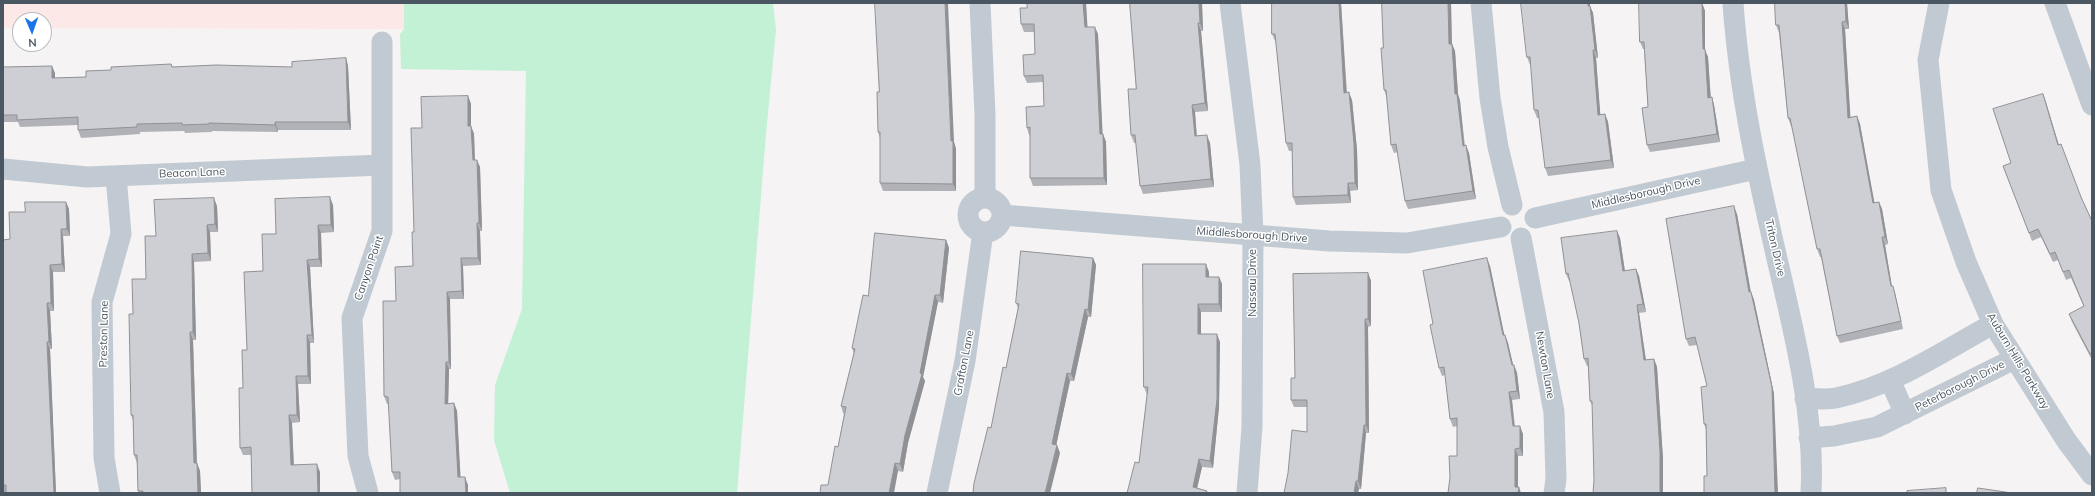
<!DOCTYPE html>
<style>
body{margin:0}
#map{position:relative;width:2095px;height:496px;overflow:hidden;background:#f5f3f3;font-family:Mulish,sans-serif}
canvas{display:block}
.frame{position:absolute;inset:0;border:4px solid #4a5661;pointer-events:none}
.north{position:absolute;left:12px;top:12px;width:40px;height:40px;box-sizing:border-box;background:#fff;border:1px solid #b7bbc0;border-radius:50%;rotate:178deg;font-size:11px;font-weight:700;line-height:16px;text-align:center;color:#4a5661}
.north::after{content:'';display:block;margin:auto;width:14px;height:18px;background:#1a73e8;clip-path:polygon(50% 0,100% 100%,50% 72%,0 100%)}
</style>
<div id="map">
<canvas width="2095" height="496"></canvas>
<div class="frame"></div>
<div class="north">N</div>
</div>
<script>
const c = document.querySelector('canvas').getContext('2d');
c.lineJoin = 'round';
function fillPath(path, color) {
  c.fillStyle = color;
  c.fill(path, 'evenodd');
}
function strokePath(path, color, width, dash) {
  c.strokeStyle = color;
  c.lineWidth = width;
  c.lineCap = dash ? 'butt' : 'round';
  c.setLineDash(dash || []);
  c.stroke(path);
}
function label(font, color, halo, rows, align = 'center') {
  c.font = font + ' Mulish,sans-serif';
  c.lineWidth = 3;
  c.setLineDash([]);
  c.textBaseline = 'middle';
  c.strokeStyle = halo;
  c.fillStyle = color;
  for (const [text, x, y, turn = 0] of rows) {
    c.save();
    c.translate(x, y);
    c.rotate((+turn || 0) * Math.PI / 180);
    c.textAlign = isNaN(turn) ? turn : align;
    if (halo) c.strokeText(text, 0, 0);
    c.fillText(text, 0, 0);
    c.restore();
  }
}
fillPath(new Path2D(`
 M3,3H404V29L44,28V20H20V28H3Z`), '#fce8e6');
fillPath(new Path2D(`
 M404,3H773L776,30L766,134L737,493H510L494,440L495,385L522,309L526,71L401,69L400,34L404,29Z`), '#c3f1d5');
strokePath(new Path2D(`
 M980,3L985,115V197
 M1230,3L1250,165L1253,235L1252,427L1247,493
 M1481,3L1490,98L1498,147L1512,205
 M1733,3C1739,91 1758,177 1778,263C1795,337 1815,415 1811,493
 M1939,3L1928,60L1941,190L1966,262L1993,324L2066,440L2092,475
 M2055,3L2092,105
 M3,169L87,177L382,165
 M968 215a17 17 0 1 1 34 0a17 17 0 1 1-34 0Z
 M1002,215L1329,241L1407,243L1501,227
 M1535,218L1756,169
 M1521,238L1554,412L1556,479L1554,493
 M1890,380L1905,414
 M1805,399C1815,398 1826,400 1836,398C1893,386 1943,351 1993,324
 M1809,438L1834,436L1877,427L2014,359
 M110,493L104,458L102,302L121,234L116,176
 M368,493L358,456L352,318L382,231V42
 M937,493L965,361L983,232`), '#c1cad2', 21);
fillPath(new Path2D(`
 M1027,3H1086L1087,27L1098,34L1102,134H1103L1106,142L1107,185L1033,186L1030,178V135H1029L1027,128L1044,106L1043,82L1027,83L1024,76L1035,54L1034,32H1024L1021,24L1027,8Z
 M1130,3H1202L1203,31H1201L1208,111L1195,112L1197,136L1210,143L1214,187L1143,194L1140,186L1136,143H1134L1131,135L1136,89Z
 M1272,3H1341L1347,93L1352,100L1357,150L1358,190L1350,191L1351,203L1296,205L1293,197L1292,151H1289L1286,143L1276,41H1275L1272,34Z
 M1382,3H1451L1452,44L1455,51L1458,94L1460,101L1465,146L1469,153L1476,199L1408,209L1405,201L1398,152L1394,153L1391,145L1387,98L1384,90L1383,48Z
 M1702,3L1705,11V50L1708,57L1711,98L1714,105L1720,142L1650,152L1647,145L1648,107L1644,49H1643L1640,42Z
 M1775,3H1847L1849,29H1845L1850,118L1857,116L1860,124L1874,203L1879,202L1882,209L1888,244L1885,245L1892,286L1895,293L1903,329L1840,343L1837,336L1821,257H1820L1817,249L1792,126H1791L1788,118L1779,33L1776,25Z
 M1590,6L1593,13L1598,58H1596L1600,115L1605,114L1608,122L1614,168L1548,176L1545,168L1539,118H1537L1534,110L1531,65H1530L1527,57Z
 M346,58L348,66L351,130H278V132L212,131V132L185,133L184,131L140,132V134L81,138L78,130V125L20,127L18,122H3V67L55,73V78L86,77L111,70L171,64L173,67H292Z
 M2043,94L2059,145L2081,197L2092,221V360L2072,322L2069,314L2084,307L2071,278L2066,280L2058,260L2053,262L2041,237L2032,241L2003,166L2011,163Z
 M468,96L471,104V126L474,134L475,160L480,167L482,231H480L481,265L463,266L464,299H450L451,369H449L448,404L454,403L457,411L460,477L468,485V493H400V479L395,480L392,472L389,404H387L384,396L396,301L413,266L414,232Z
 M878,132L954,142L956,149V191H883L880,183V138Z
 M66,202L69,209L70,236H63L65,272H53L54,311H50L52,349H50L56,493H3V240L10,239Z
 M333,205L334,232L321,233L322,267H310L314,343H310L311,384H298L300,422L292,423L294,465L320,472V493H252L251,455H243L240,448L243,388L247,350L263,271L276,234Z
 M217,206L218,232H210L211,261L194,262L196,340H193L197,463L200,471L201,493H139L138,491L137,463L134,455L133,420L131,415L133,314L146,279L156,236Z
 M1737,214L1751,292L1754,300L1774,394L1707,476L1706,429L1704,424L1707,386L1697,345L1689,346L1686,339Z
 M1617,231L1620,238L1625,271L1636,269L1639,276L1646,312L1639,313L1646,360L1654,359L1657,367L1663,459L1594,480L1593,407L1590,401L1588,366H1587L1584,359L1579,323L1570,281H1569L1566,274Z
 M946,240L949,248L943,303L938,302L923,377L925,381L908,443L903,472L898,471L828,485L838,447L844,414L843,413L841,406L854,354L852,348L868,296Z
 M1093,258L1096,265L1091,317H1088L1074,381H1070L1056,445L1060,453L991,428L1006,368L1018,308L1016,303Z
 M1490,266L1504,335H1505L1508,343L1513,365H1514L1517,373L1520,399L1512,400L1515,426L1523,434V456H1518V487L1457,456V426L1453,427L1450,419L1445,375L1442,376L1439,368L1433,324Z
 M1209,272V277H1219L1222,284V312H1201V334L1220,342L1219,407L1213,468L1202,467L1197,488L1207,491L1208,493H1127L1139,463L1147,395L1144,387Z
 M1368,273L1371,281V326L1368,327L1369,433H1366L1361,489H1359L1358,493H1284L1307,432V407H1294L1291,400L1295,378Z`), '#b0b2b7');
fillPath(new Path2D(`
 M945,3H948L954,142L956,149V191L953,184Z
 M1083,3H1086L1088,35L1085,27Z
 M1199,3H1202L1203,31L1200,23Z
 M1339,3H1341L1347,101L1344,93Z
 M1448,3H1451L1452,52L1449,44Z
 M1588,3H1590V14L1588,6Z
 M1702,3L1705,11V50L1708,57L1711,106L1708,98L1703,49Z
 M1845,3H1847L1849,29L1846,21Z
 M1590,6L1593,13L1598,58L1595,50Z
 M1842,22L1845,29L1851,126L1848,118Z
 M1198,23L1201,31L1208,111L1205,103Z
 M1095,27L1098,34L1103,142L1100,134Z
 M1452,44L1455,51L1458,94L1460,101L1465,154L1463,146L1455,94Z
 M1593,50L1596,58L1601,123L1598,115Z
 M346,58L348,66L351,130L348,122Z
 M52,66L55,73V86L52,78Z
 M1349,92L1352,100L1357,150L1358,190L1355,183Z
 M2043,94L2046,102L2061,153L2058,145Z
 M468,96L471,104V134L468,126Z
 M1712,97L1714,105L1720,142L1717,134Z
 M1192,105L1195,112L1197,144L1195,136Z
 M1605,114L1608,122L1614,168L1611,160Z
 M1857,116L1860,124L1876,211L1873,203Z
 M275,122L278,130V132L275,125Z
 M471,126L474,134L475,168L473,160Z
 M1103,134L1106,142L1107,185L1104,178Z
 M1207,135L1210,143L1214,187L1211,179Z
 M1466,145L1469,153L1476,199L1473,191Z
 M477,160L480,167L482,231L479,223Z
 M1348,183L1350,191L1351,203L1348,195Z
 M330,197L333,205L334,232L331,225Z
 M214,198L217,206L218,232L215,224Z
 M66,202L69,209L70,236L67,229Z
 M1879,202L1882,209L1888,244L1885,237Z
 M1734,206L1737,214L1752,300L1749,292Z
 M477,223L480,231L481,265L478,258Z
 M207,225L210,232L211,261L208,253Z
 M318,225L321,233L322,267L319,259Z
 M61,229L63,236L65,272L62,264Z
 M1617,231L1620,238L1626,279L1623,271Z
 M1882,237L1885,245L1893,294L1891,286Z
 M946,240L949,248L943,303L940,295Z
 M192,254L194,262L196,340L193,332Z
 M461,258L463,266L464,299L462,291Z
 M1093,258L1096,265L1091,317L1088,310Z
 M1487,258L1490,266L1506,343L1503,335Z
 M307,260L310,267L314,343L312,335Z
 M1206,264L1209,272V284L1206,277Z
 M50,265L53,272L54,311L51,303Z
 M1636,269L1639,276L1646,312L1643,304Z
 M1368,273L1371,281V326L1368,319Z
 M1219,277L1222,284V312L1219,304Z
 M1893,286L1895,293L1903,329L1901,321Z
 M447,292L450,299L451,369L449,362Z
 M1751,292L1754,300L1774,394L1778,493H1775Z
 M935,295L938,302L923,377L925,381L908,443L903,472L900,464L905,435L920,373Z
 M47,303L50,311L52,349L49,342Z
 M1198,304L1201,312V342L1198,334Z
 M1637,305L1639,313L1647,368L1644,360Z
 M1085,309L1088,317L1074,381L1071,374Z
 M1365,319L1368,327L1369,433L1366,425Z
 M190,332L193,340L197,471L194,463Z
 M1217,334L1220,342L1219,407L1213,468L1210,461Z
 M307,335L310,343L311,384L308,376Z
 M1505,335L1508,343L1515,373L1512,365Z
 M47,342L50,349L56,493H54Z
 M1654,359L1657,367L1663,459V493H1660Z
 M446,362L449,369L448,411L445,404Z
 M1514,365L1517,373L1520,399L1517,391Z
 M1067,373L1070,381L1055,451L1052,444Z
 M296,376L298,384L300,422L297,415Z
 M1509,392L1512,400L1515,434L1513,426Z
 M454,403L457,411L461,485L458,477Z
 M289,415L292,423L294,473L291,465Z
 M1364,425L1366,433L1361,489L1358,481Z
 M1520,426L1523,434V456L1520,448Z
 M1057,445L1060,453L1050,493H1045Z
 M1515,449L1518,456V490L1519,487L1521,493H1518L1515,487Z
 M1199,459L1202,467L1196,493L1193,487Z
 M197,463L200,471L201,493H198Z
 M895,463L898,471L894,493H889Z
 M317,464L320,472V493H318Z
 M465,477L468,485V493H466Z
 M1356,481L1359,489L1358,493H1354Z`), '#909195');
const building = new Path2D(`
 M875,3H945L951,141H953V184L880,183V132H878L877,92H879Z
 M1027,3H1083L1085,27H1095L1100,134H1103L1104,178H1030V127L1027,128L1026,107L1044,106L1043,75L1024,76L1023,55L1035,54L1034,24H1021L1020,8H1027Z
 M1130,3H1199L1200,23H1198L1205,103L1192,105L1195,136L1207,135L1211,179L1140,186L1135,135H1131L1128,89H1136Z
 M1272,3H1339L1344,93L1349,92L1354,143L1355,183H1348V195L1293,197L1292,143H1286L1275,34H1272Z
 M1382,3H1448L1449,44H1452L1455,94H1457L1463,146L1466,145L1473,191L1405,201L1396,144L1391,145L1386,90H1384L1381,48H1383Z
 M1521,3H1588V6H1590L1595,50H1593L1598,115L1605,114L1611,160L1545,168L1538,110H1534L1530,57H1527Z
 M1639,3H1702L1703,49H1705L1708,98L1712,97L1717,134L1647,145L1642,108L1648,107L1644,42H1640Z
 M1775,3H1845L1846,21L1842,22L1848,118L1857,116L1873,203L1879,202L1885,237H1882L1891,286H1893L1901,321L1837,336L1820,249H1817L1790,118H1788L1779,25H1776Z
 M346,58L348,122H275V125L209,123V124L182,125V123L137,124V127L78,130V117L17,120V115H3V67L52,66V78L86,77V71L111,70V67L171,64L172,67L216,65L292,67V62Z
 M2043,94L2058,145L2061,144L2081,197L2092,221V353L2090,354L2069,314L2084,306L2069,270L2063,272L2055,252L2050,254L2038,229L2029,233L2003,166L2011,163L1993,109Z
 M468,96V126H471L473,160H477L479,223H477L478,258H461L462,291L447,292L449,362H446L445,404L454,403L458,477H465L466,493H400V472H392L388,397L384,396L383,301H396L395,267L413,266L412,232H414L411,128H422L421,97Z
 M330,197L331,225H318L319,259L307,260L312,335H307L308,376H296L297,415H289L291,465L317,464L318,493H252L251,447L240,448L239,388H243L242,350H247L244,272L263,271L262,234H276L275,199Z
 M214,198L215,224L207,225L208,253L192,254L193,332H190L194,463H197L198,493H143V491H138L137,455H134L133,415H131L129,314H133L132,279H146L145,236H156L154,200Z
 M25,202H66L67,229H61L62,264L50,265L51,303H47L49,342H47L54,493H6V485H3V240L10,239L9,212H25Z
 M1734,206L1749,292H1751L1772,387L1775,493H1704V476H1707L1706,424H1704L1701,387L1707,386L1695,337L1686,339L1666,219Z
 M1617,231L1623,271L1636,269L1643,304L1637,305L1644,360L1654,359L1660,451V493H1593L1594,480L1592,401H1590L1588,358L1584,359L1579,323L1568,273L1566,274L1561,238Z
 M875,233L946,240L940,295H935L920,373L922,374L905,435L900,464L895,463L889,493H820L821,485H828L835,446L838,447L846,407L841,406L855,349L852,348L863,295L868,296Z
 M1021,251L1093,258L1088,310L1085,309L1071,374L1067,373L1052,444L1057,445L1045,493H973L974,483L988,427L991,428L1003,367L1006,368L1019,304L1016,303Z
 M1487,258L1503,335H1505L1512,365H1514L1517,391L1509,392L1513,426H1520V448L1515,449V487H1519L1518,493H1448L1450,477L1449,456H1457V418L1450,419L1444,367L1439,368L1430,325L1433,324L1423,271Z
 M1143,264H1206V277H1219V304H1198V334H1217V399L1210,461L1199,459L1193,487L1207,491L1206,493H1127L1135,462L1139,463L1148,387H1144Z
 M1368,273V319H1365L1366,425H1364L1358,481H1356L1354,493H1284L1288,473L1292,430L1307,432V400H1291V378H1295L1293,274Z
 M1946,488V493H1907V491Z
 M1978,488L2012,493H1977Z`);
fillPath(building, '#cdcfd5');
strokePath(building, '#909195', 1);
label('11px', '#4a5661', '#fff', [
 ["Beacon Lane",192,173,-2],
 ["Middlesborough Drive",1646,193,-13],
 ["Middlesborough Drive",1252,235,4],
 ["Triton Drive",1775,248,77],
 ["Canyon Point",369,268,-71],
 ["Nassau Drive",1253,283,-90],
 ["Preston Lane",104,334,-89],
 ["Auburn Hills Parkway",2018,361,59],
 ["Grafton Lane",964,363,-79],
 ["Newton Lane",1545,365,80],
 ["Peterborough Drive",1960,386,-27]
]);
</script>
